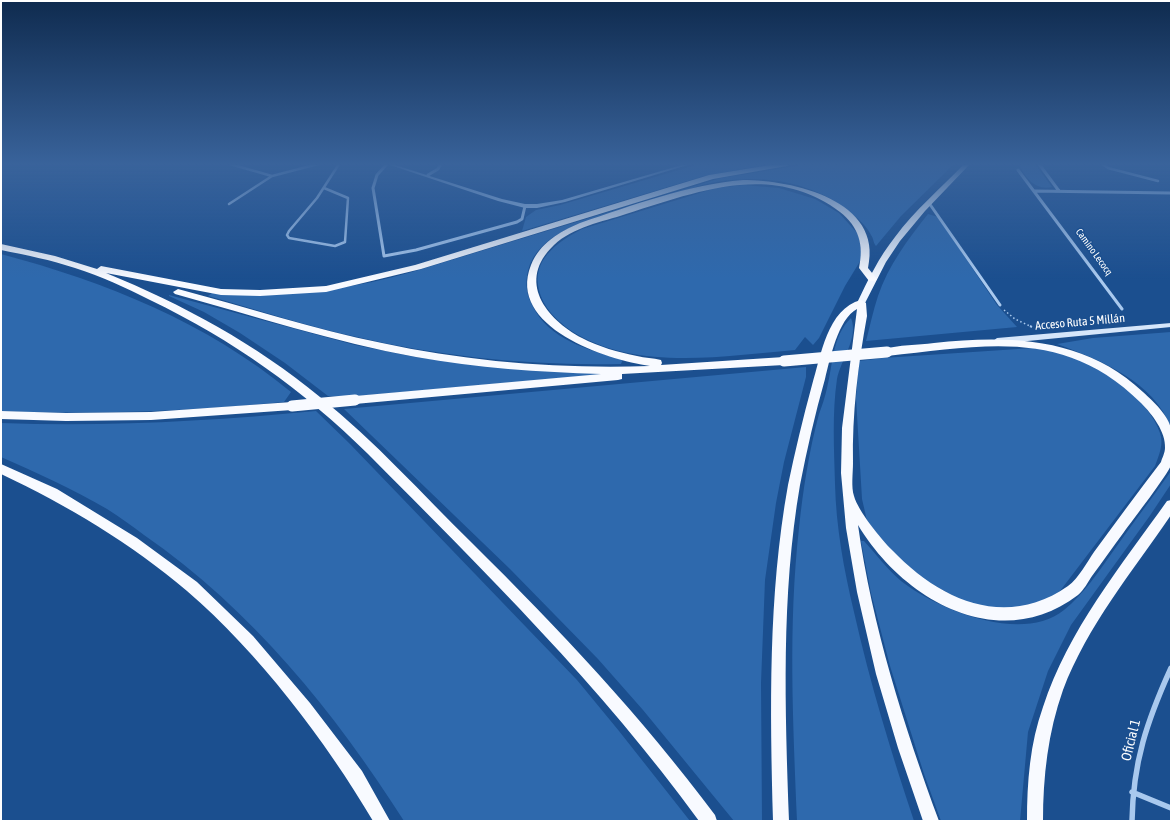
<!DOCTYPE html>
<meta charset="utf-8">
<style>
body{margin:0}
#map{position:relative;width:1172px;height:822px;overflow:hidden;background:#1b4f8f;font-family:"Asap Condensed",sans-serif}
canvas{display:block}
.frame{position:absolute;inset:0;border:2px solid #fff;pointer-events:none}
</style>
<div id="map">
<canvas width="1172" height="822"></canvas>
<div class="frame"></div>
</div>
<script>
const c = document.querySelector('canvas').getContext('2d');
c.lineJoin = 'round';
function fillPath(path, color) {
  c.fillStyle = color;
  c.fill(path, 'evenodd');
}
function strokePath(path, color, width, dash) {
  c.strokeStyle = color;
  c.lineWidth = width;
  c.lineCap = dash ? 'butt' : 'round';
  c.setLineDash(dash || []);
  c.stroke(path);
}
function label(font, color, halo, rows, align = 'center') {
  c.font = font + ' "Asap Condensed",sans-serif';
  c.lineWidth = 3;
  c.setLineDash([]);
  c.textBaseline = 'middle';
  c.strokeStyle = halo;
  c.fillStyle = color;
  for (const [text, x, y, turn = 0] of rows) {
    c.save();
    c.translate(x, y);
    c.rotate((+turn || 0) * Math.PI / 180);
    c.textAlign = isNaN(turn) ? turn : align;
    if (halo) c.strokeText(text, 0, 0);
    c.fillText(text, 0, 0);
    c.restore();
  }
}
fillPath(new Path2D(`
 M699,164H769L704,176L522,231L526,217L536,210L560,205Z
 M808,164H954L901,216L876,246C873,243 874,239 871,235C867,227 860,220 853,215C814,179 752,172 702,185C677,193 652,201 627,209C593,220 546,228 530,264C525,278 525,292 532,305C548,339 589,351 623,359L621,364C533,366 443,357 357,337C307,326 258,310 208,296L212,293C281,297 346,291 412,272L721,178Z
 M1019,164H1035L1052,187C1036,191 1025,178 1019,164Z
 M744,185L779,188L815,199L839,213L859,235L862,258L845,286L819,338L813,345L805,337L795,350C723,356 634,372 570,330C554,318 541,305 538,285C534,257 561,240 582,229L716,188Z
 M928,214L938,217L997,305L1017,327L866,341C870,326 873,311 878,296C888,266 908,239 928,214Z
 M1,254C106,282 206,322 291,392L284,402C190,411 96,415 1,411Z
 M169,295L355,345L415,357L453,362L619,373L346,397L328,396L285,363L240,333L204,312L169,296Z
 M851,318C859,338 841,359 837,379C832,413 834,449 835,484C836,527 844,570 854,612C870,683 891,752 914,821H797C793,723 788,626 799,528C803,490 809,451 819,414C822,406 825,397 827,388C833,365 832,336 851,318Z
 M1171,332V428C1154,381 1100,360 1057,344L1093,338Z
 M1033,348C1046,350 1059,352 1072,357C1104,369 1149,399 1160,433C1164,444 1159,455 1155,466L1060,591L1041,603L1001,610L964,602L904,568L867,521L865,512L862,499L856,398L859,361L883,358Z
 M806,367V377L784,462L776,503L765,580L761,683L762,821H734L643,710L598,659L510,569L344,409Z
 M316,411L350,444L577,680L619,731L690,821H404C334,711 252,610 144,535C132,526 120,517 107,509C73,489 37,473 1,457V423C106,427 211,421 316,411Z
 M1171,471V484L1149,517L1071,625L1048,671L1028,732L1020,821H941L924,774L890,666L871,593L861,541H864C876,554 887,569 901,581C938,610 1022,644 1064,610C1084,594 1099,571 1114,550C1133,523 1152,498 1171,471Z`), '#2e69ad');
strokePath(new Path2D(`
 M1004,310L1015,319L1032,327`), '#a9c9ee', 1.5, [1.5, 2.5]);
strokePath(new Path2D(`
 M1030,326L1034,328`), '#a9c9ee', 2, [2, 3]);
strokePath(new Path2D(`
 M230,164L272,176L318,164
 M1102,164L1108,168L1158,181
 M324,188L348,198L345,242L335,246L289,238L287,235L289,231L317,198L339,164
 M229,204L272,176`), '#a9c9ee', 2.5);
strokePath(new Path2D(`
 M387,164L377,175L373,188L384,256L416,250L517,222L522,219L525,206
 M1039,164L1059,191
 M1018,170L1122,309
 M428,175L438,169L441,164
 M1035,191L1171,193
 M929,203L1000,305`), '#a9c9ee', 3);
strokePath(new Path2D(`
 M1132,792L1171,808
 M1132,821C1133,762 1147,721 1171,668`), '#a9c9ee', 5.5);
fillPath(new Path2D(`
 M387,164H392L502,199L525,204H537L562,200L685,164H691L565,202L537,208H525L498,201Z`), '#a9c9ee');
fillPath(new Path2D(`
 M1171,323V327L997,344L993,341L997,338Z`), '#d6e6fa');
fillPath(new Path2D(`
 M964,164H970L925,211L900,241L886,262L864,305H858L857,303C868,280 879,257 895,237C915,210 941,188 964,164Z`), '#f0f6ff');
fillPath(new Path2D(`
 M776,164H791L787,166L713,179L421,269L326,292L260,296L221,295L106,273C182,304 256,344 320,397C375,441 422,494 472,543C559,629 642,717 715,815L717,821H699C602,687 484,571 368,454C302,389 233,340 150,300C126,288 101,276 75,268C51,260 26,255 1,250V244L55,256L97,269L101,266L221,289L260,290L326,286L415,265L709,175Z
 M743,180C792,180 884,200 868,268L877,279L875,281H869L859,268C864,245 859,227 840,212C772,161 697,192 626,214C602,222 573,227 554,245C516,281 546,319 582,338C599,347 618,352 637,356C645,358 653,358 661,360L662,363L661,365L784,357L789,361L784,365L622,374V379L618,380L355,404L350,400L355,396L601,374C539,372 477,368 416,357C334,342 255,316 175,294L173,292L178,289C246,307 313,329 382,343C470,362 561,369 650,366C607,360 506,327 531,265C540,243 559,232 580,223C633,205 687,185 743,180Z
 M861,300L866,303L867,316C858,365 852,414 853,463C853,473 851,487 854,496C858,511 881,539 892,550C940,600 1005,630 1068,586C1079,578 1087,562 1094,552C1116,522 1138,492 1161,462C1162,458 1165,453 1165,448C1166,432 1152,414 1141,403C1064,327 984,346 887,356L883,355L882,352L883,349C899,345 918,345 934,343C1009,335 1085,337 1143,392C1153,401 1169,416 1171,429C1172,435 1171,443 1171,449C1171,454 1172,460 1171,465C1169,473 1132,521 1124,532C1113,547 1103,561 1092,576C1088,582 1084,590 1078,595C999,655 903,600 858,525C872,626 904,726 939,821H923L898,748L876,674L857,592L846,528L841,473L842,428L857,309C838,319 830,359 825,379C815,414 807,449 800,485C781,596 785,709 789,821H773C770,709 768,596 788,485C795,451 803,418 812,385C821,356 827,309 861,300Z
 M292,402L297,406L292,410L151,420L66,421L1,419V411L66,413L151,412Z
 M1,464L57,489L137,538L197,582L253,636L310,703L362,771L390,821H373C326,741 258,652 187,591C132,544 67,505 1,474Z
 M1171,500V515C1133,571 1087,626 1063,690C1048,732 1043,777 1043,821H1027C1027,782 1030,743 1043,707C1068,630 1121,566 1167,501Z`), '#f8faff');
strokePath(new Path2D(`
 M784,361L887,352
 M292,406L355,400`), '#f8faff', 11);
const sky = c.createLinearGradient(0, 0, 0, 279);
sky.addColorStop(0, '#0f2b4f');
sky.addColorStop(0.59, '#39639b');
sky.addColorStop(1, '#39639b00');
c.fillStyle = sky;
c.fillRect(0, 0, 1172, 279);
label('10px', '#fff', '#1b4f8f', [
 ["Camino Lecocq",1094,252,54]
]);
label('12px', '#fff', '#1b4f8f', [
 ["Acceso Ruta 5 Millán",1080,322,-5]
]);
label('14px', '#fff', '#1b4f8f', [
 ["Oficial 1",1131,740,-76]
]);
</script>
